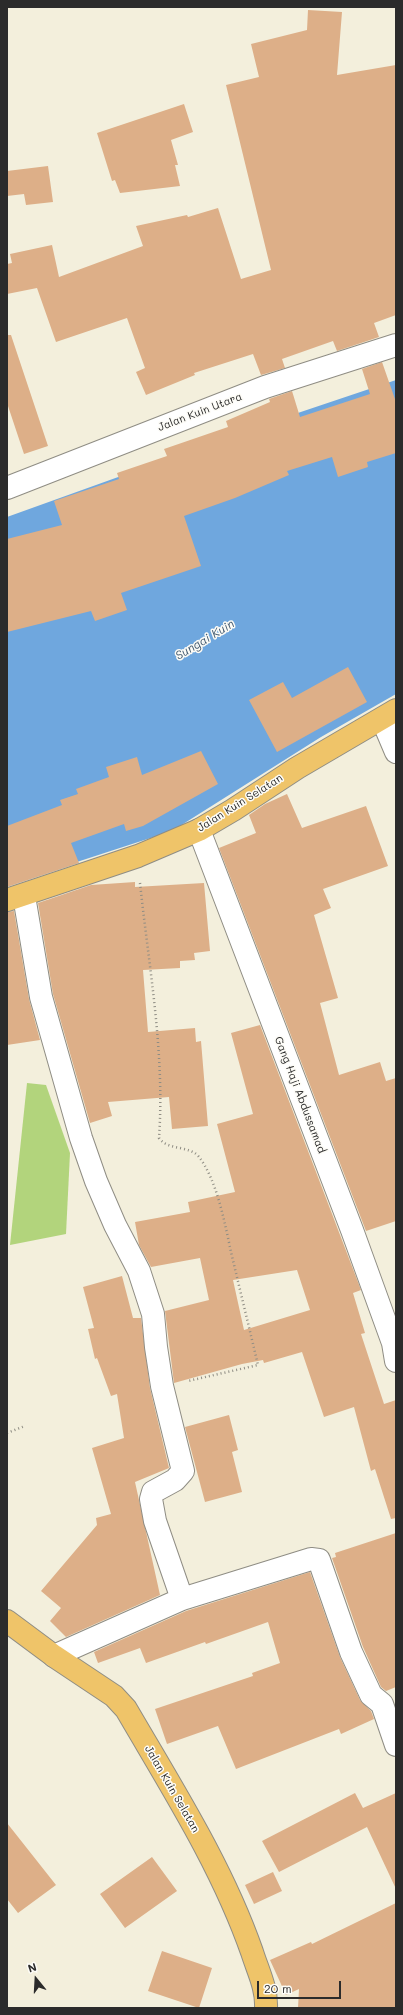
<!DOCTYPE html>
<style>
body{margin:0}
#map{position:relative;width:403px;height:2015px;overflow:hidden;background:#f3efdc;font-family:Mali,sans-serif}
canvas{display:block}
.frame{position:absolute;inset:0;border:8px solid #2b2b2b;pointer-events:none}
.north{position:absolute;left:16px;top:1959px;width:40px;height:40px;-webkit-text-stroke:3px #fdfcf7;paint-order:stroke;rotate:342deg;font-size:11px;font-weight:700;line-height:16px;text-align:center;color:#2b2b2b}
.north::after{content:'';display:block;margin:auto;width:14px;height:18px;background:#2b2b2b;clip-path:polygon(50% 0,100% 100%,50% 72%,0 100%)}
.scale{position:absolute;left:257px;top:1981px;width:84px;height:18px;box-sizing:border-box;border:2px solid #2b2b2b;border-top:0;padding-left:5px;font-size:12px;line-height:14px;white-space:nowrap;color:#2b2b2b;-webkit-text-stroke:3px #fdfcf7;paint-order:stroke}
</style>
<div id="map">
<canvas width="403" height="2015"></canvas>
<div class="frame"></div>
<div class="north">N</div>
<div class="scale">20 m</div>
</div>
<script>
const c = document.querySelector('canvas').getContext('2d');
c.lineJoin = 'round';
function fillPath(path, color) {
  c.fillStyle = color;
  c.fill(path, 'evenodd');
}
function strokePath(path, color, width, dash) {
  c.strokeStyle = color;
  c.lineWidth = width;
  c.lineCap = dash ? 'butt' : 'round';
  c.setLineDash(dash || []);
  c.stroke(path);
}
function label(font, color, halo, rows, align = 'center') {
  c.font = font + ' Mali,sans-serif';
  c.lineWidth = 3;
  c.setLineDash([]);
  c.textBaseline = 'middle';
  c.strokeStyle = halo;
  c.fillStyle = color;
  for (const [text, x, y, turn = 0] of rows) {
    c.save();
    c.translate(x, y);
    c.rotate((+turn || 0) * Math.PI / 180);
    c.textAlign = isNaN(turn) ? turn : align;
    if (halo) c.strokeText(text, 0, 0);
    c.fillText(text, 0, 0);
    c.restore();
  }
}
fillPath(new Path2D(`
 M27,1083L46,1085L70,1153L66,1234L10,1245Z`), '#b2d47c');
fillPath(new Path2D(`
 M396,380V694L321,737L172,831L37,875L7,883V517L274,421Z`), '#6fa7de');
fillPath(new Path2D(`
 M308,10L342,12L337,75L396,65V315L374,323L379,337L337,351L333,341L282,359L285,368L261,375L253,354L194,373L195,375L146,395L136,372L145,368L127,318L56,342L37,288L7,294V264L12,263L10,254L52,245L59,277L143,246L136,226L187,215L188,217L218,208L241,279L271,270L226,85L259,77L251,44L307,30Z
 M184,104L193,132L171,140L178,165H175L180,186L120,193L115,180L112,181L97,133Z
 M48,166L53,202L26,205L24,194L7,196V171Z
 M7,335H11L48,446L24,454L7,403Z
 M382,362L396,402V453L367,462L368,467L338,477L332,457L287,471L289,475L235,498L184,516L201,566L121,593L127,610L95,621L91,611L7,632V539L62,525L54,501L119,479L117,473L167,456L164,449L228,427L226,421L270,402L269,399L292,391L300,417L370,394L362,369Z
 M348,667L367,702L277,752L249,700L283,682L292,698Z
 M201,751L218,784L143,826L126,831L124,824L71,843L79,863L7,887V826L62,805L60,800L78,794L76,789L109,777L106,767L137,757L142,775Z
 M287,794L302,828L366,806L388,866L323,889L331,908L314,915L338,998L320,1003L339,1075L380,1062L386,1081L396,1078V1221L366,1231L219,848L256,833L249,815L265,804Z
 M135,882V887L204,883L210,951L194,953L195,960L180,961V968L143,970L148,1032L195,1028L196,1042L201,1041L208,1126L172,1129L169,1097L108,1102L112,1116L90,1123L53,994L38,903L91,885Z
 M14,911L29,999L40,1040L7,1045V912Z
 M260,1025L361,1290L353,1293L365,1333L361,1334L384,1404L396,1400V1518L391,1519L375,1469L371,1471L354,1407L324,1417L302,1352L264,1363L263,1360L242,1364L174,1383L165,1311L209,1300L200,1258L151,1267L139,1245L135,1222L190,1212L188,1202L235,1192L217,1124L253,1114L231,1033ZM297,1270L310,1310L244,1330L233,1280Z
 M122,1276L133,1318H141L150,1388L169,1468L135,1482L160,1595L66,1637L50,1621L61,1608L41,1591L97,1525L96,1518L111,1514L92,1448L124,1438L117,1394L111,1396L97,1358L95,1359L88,1329L94,1328L83,1287Z
 M229,1415L238,1450L232,1452L242,1492L205,1502L185,1427Z
 M396,1533V1687L386,1691L381,1687L363,1647L332,1558L336,1557L335,1553Z
 M310,1572L340,1657L360,1700L371,1711L374,1719L341,1734L339,1729L236,1769L218,1726L167,1744L155,1709L253,1676L252,1673L280,1663L268,1622L206,1644L205,1642L146,1663L140,1648L98,1663L94,1652L186,1611Z
 M355,1793L363,1808L396,1793V1889L367,1827L279,1872L262,1841Z
 M7,1823L56,1885L18,1913L7,1899Z
 M152,1857L177,1891L125,1928L100,1894Z
 M273,1872L282,1891L254,1904L245,1885Z
 M396,1903V2008H298L299,1989L286,1995L270,1960L311,1942L312,1944Z
 M162,1951L212,1968L199,2008L148,1991Z`), '#ddaf88');
const minor = new Path2D(`
 M7,488L265,387L396,345
 M382,719L396,752
 M199,830L352,1230L393,1343L396,1361
 M24,896L41,997L81,1138L96,1181L115,1225L139,1271L153,1314L156,1347L162,1386L183,1471L175,1480L153,1492L151,1499L155,1521L182,1599
 M54,1656L182,1599L311,1559L319,1560L351,1652L371,1695L382,1704L396,1745`);
const major = new Path2D(`
 M7,900L138,856L199,830L233,810L297,768L396,710
 M7,1621L54,1656L114,1696L126,1709C172,1788 222,1866 252,1952C258,1971 267,1988 266,2008`);
strokePath(minor, '#8f8d84', 24);
strokePath(major, '#8f8d84', 24);
strokePath(new Path2D(`
 M140,883C149,968 165,1053 159,1138C168,1151 190,1145 199,1157C217,1180 225,1224 231,1252C240,1290 249,1327 258,1365L188,1381
 M7,1433L25,1426`), '#8f8d84', 2.5, [1, 3]);
strokePath(minor, '#fff', 22);
strokePath(major, '#efc469', 22);
label('11px', '#2b2b2b', '#fdfcf7', [
 ["Jalan Kuin Utara",200,412,-21],
 ["Jalan Kuin Selatan",240,803,-32],
 ["Gang Haji Abdussamad",300,1095,69],
 ["Jalan Kuin Selatan",172,1789,60]
]);
label('italic 12px', '#465d73', '#fdfcf7', [
 ["Sungai Kuin",205,640,-31]
]);
</script>
